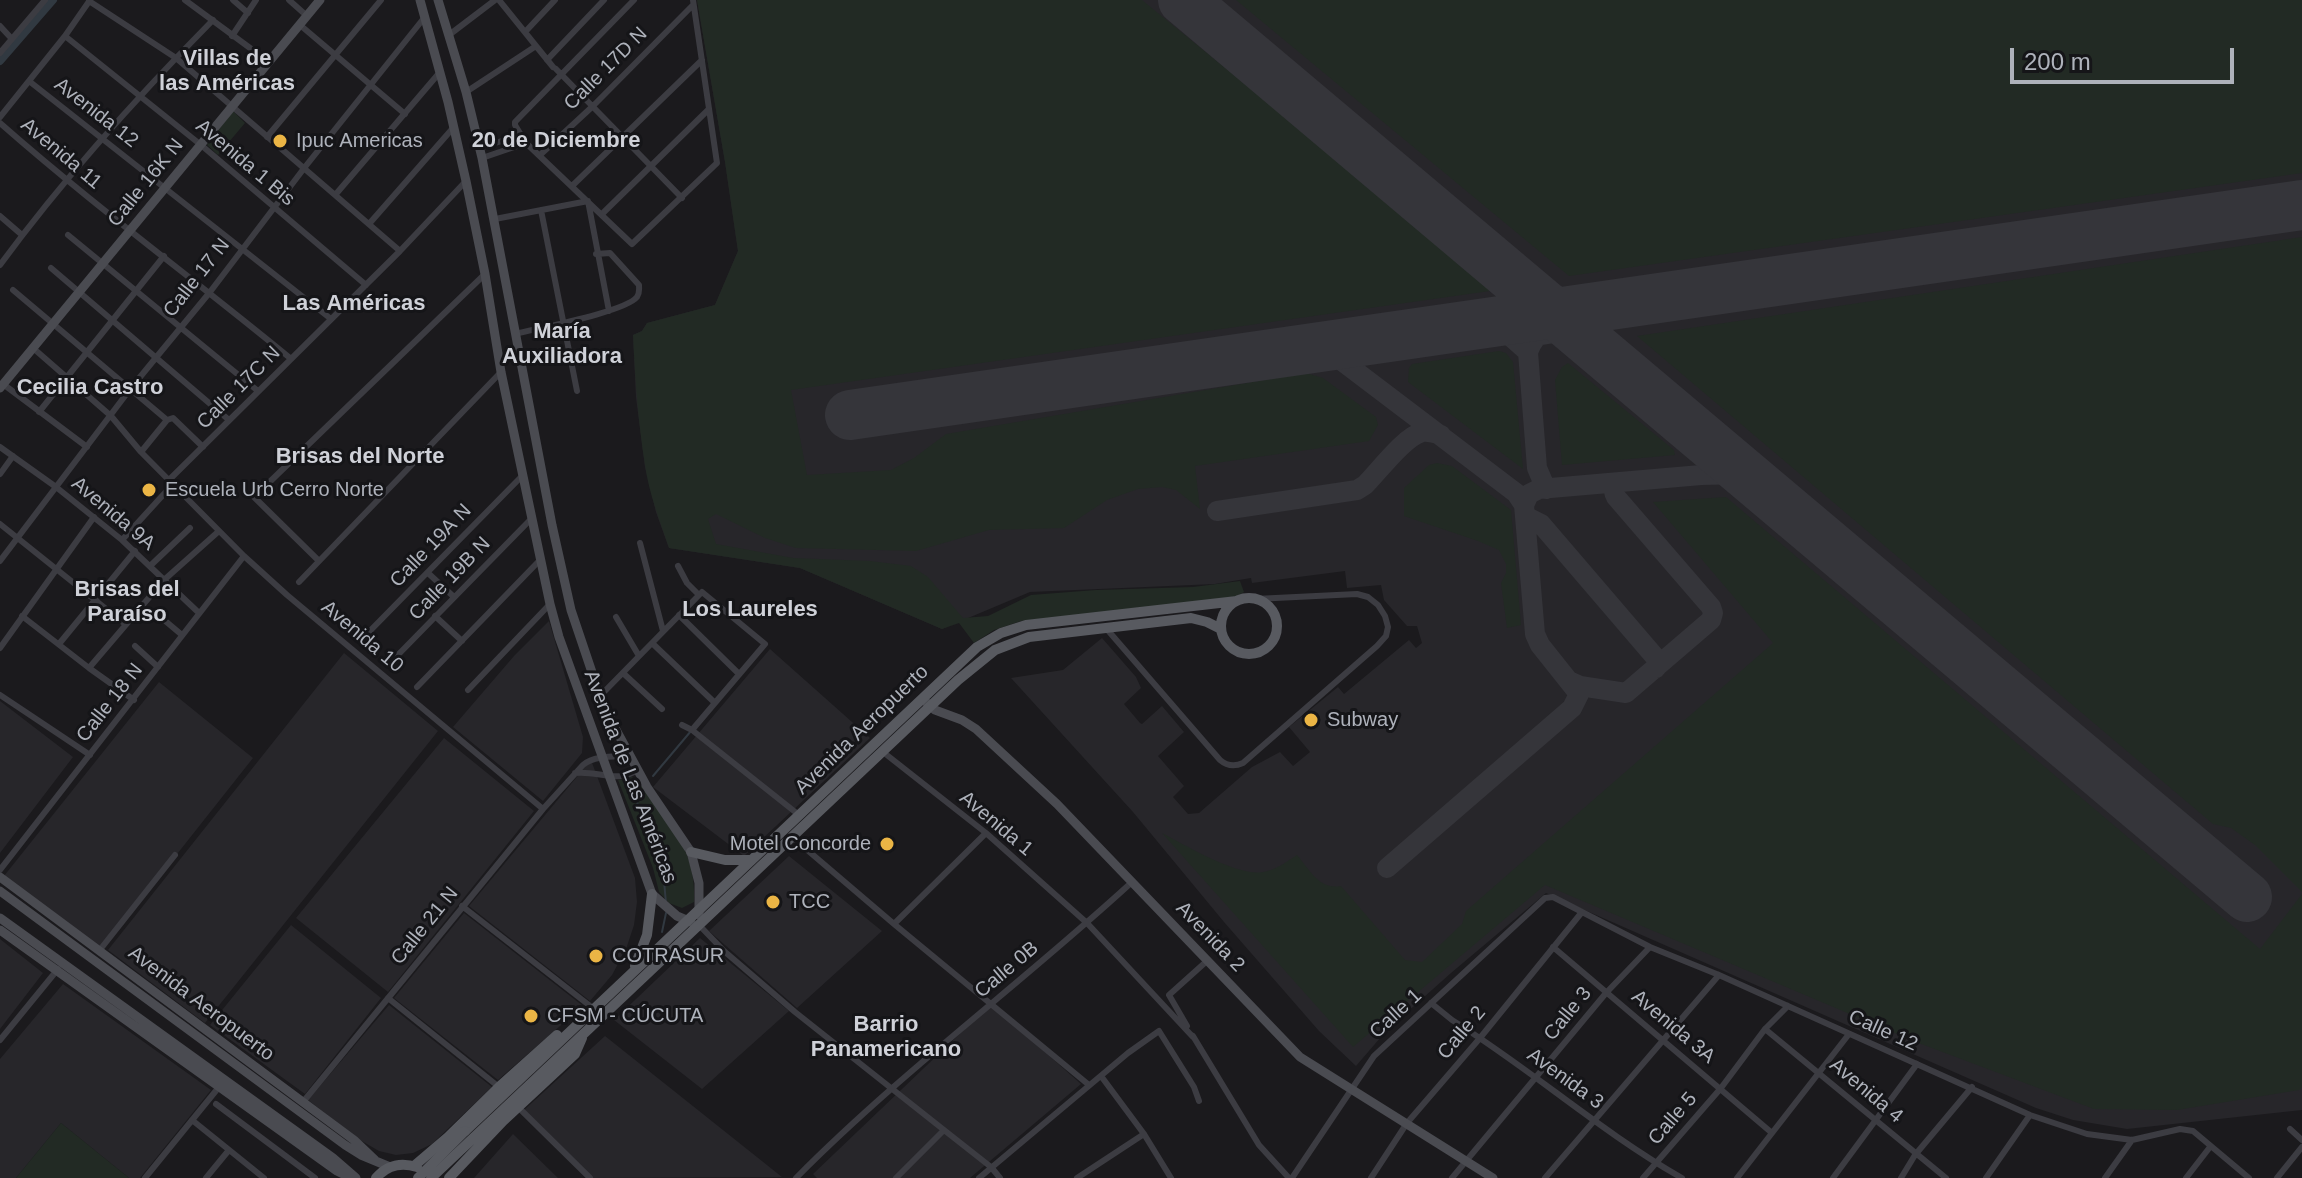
<!DOCTYPE html>
<meta charset="utf-8">
<style>
body{margin:0}
#map{position:relative;width:2302px;height:1178px;overflow:hidden;background:#1b1a1d;font-family:Helvetica,sans-serif}
canvas{display:block}
.scale{position:absolute;left:2010px;top:48px;width:224px;height:36px;box-sizing:border-box;border:4px solid #aeb2bb;border-top:0;padding-left:10px;font-size:24px;line-height:28px;white-space:nowrap;color:#aeb2bb;-webkit-text-stroke:6px #151518;paint-order:stroke}
</style>
<div id="map">
<canvas width="2302" height="1178"></canvas>
<div class="scale">200 m</div>
</div>
<script>
const c = document.querySelector('canvas').getContext('2d');
c.lineJoin = 'round';
function fillPath(path, color) {
  c.fillStyle = color;
  c.fill(path, 'evenodd');
}
function strokePath(path, color, width, dash) {
  c.strokeStyle = color;
  c.lineWidth = width;
  c.lineCap = dash ? 'butt' : 'round';
  c.setLineDash(dash || []);
  c.stroke(path);
}
function label(font, color, halo, rows, align = 'center') {
  c.font = font + ' Helvetica,sans-serif';
  c.lineWidth = 6;
  c.setLineDash([]);
  c.textBaseline = 'middle';
  c.strokeStyle = halo;
  c.fillStyle = color;
  for (const [text, x, y, turn = 0] of rows) {
    c.save();
    c.translate(x, y);
    c.rotate((+turn || 0) * Math.PI / 180);
    c.textAlign = isNaN(turn) ? turn : align;
    if (halo) c.strokeText(text, 0, 0);
    c.fillText(text, 0, 0);
    c.restore();
  }
}
fillPath(new Path2D(`
 M697,0H2302V1110L2127,1129L2073,1120L2036,1108L1546,893L1451,973L1387,1030L1356,1066L1319,1031L1224,922L1133,812L1011,678L1063,670L1102,638L1136,677L1141,688L1124,704L1140,723L1142,724L1162,706L1184,732L1158,756L1184,786L1173,797L1188,814L1199,813L1252,767L1280,752L1293,766L1310,752L1289,727L1338,687L1344,694L1409,640L1416,648L1422,643L1417,626H1407L1384,600L1381,585L1347,588L1345,571L1252,583L1251,578L1215,584L1030,592L942,629L800,568L669,548L656,512L645,467L636,397L633,335L642,331L647,323L715,305L738,251L725,162Z
 M549,621L583,737L582,753L543,801L453,727L514,656Z
 M770,649L870,738L744,856L653,787Z
 M344,653L438,731L205,1023L108,950Z
 M159,682L253,758L102,949L4,876Z
 M0,701L73,757L0,853Z
 M444,738L534,811L388,992L296,918Z
 M591,760L635,878L637,902L634,925L626,949L612,975L590,1001L469,906Z
 M789,856L882,931L797,1008L709,931Z
 M464,913L583,1006L498,1080L394,998Z
 M291,925L381,998L305,1094L210,1025Z
 M700,938L789,1011L702,1089L614,1020Z
 M0,939L43,973L0,1029Z
 M63,984L211,1090L140,1178H129L61,1123L16,1178H0V1059Z
 M991,1004L1081,1084L970,1178H817L813,1174Z
 M389,1005L492,1087L432,1144L413,1153L396,1155L379,1151L360,1140L308,1100Z
 M605,1036L782,1177L593,1178L524,1110Z
 M513,1134L558,1178H474Z`), '#27262a');
fillPath(new Path2D(`
 M697,0H1142L1497,290L791,390L807,475L891,470L914,458L946,434L1306,373L1323,378L1376,417L1378,425L1369,441L1195,466L1200,509L1176,490L1162,487L1138,489L1107,500L1064,528L989,530L916,551L796,548L765,538L716,514L708,519L716,544L793,558L870,561L911,566L928,577L963,618L988,616L1031,595L1096,590L1193,587L1240,581L1244,592L1229,601L1210,604L1021,621L994,630L974,643L959,623L942,629L800,568L669,548C660,521 649,494 645,465C638,422 635,378 633,335L642,331L647,323L715,305L738,251L725,162Z
 M1236,0H2302V173L1569,276Z
 M233,111L245,123L218,155L207,145Z
 M2302,237V892L2255,845L2231,828L2213,824L1637,336Z
 M1499,351L1506,353L1513,362L1523,469L1408,382L1409,368L1412,364Z
 M1568,363L1674,450L1675,455L1562,465L1555,380L1562,367Z
 M1437,463L1452,466L1511,510L1521,625L1507,628L1501,583L1506,573V564L1499,550L1478,541L1404,516V488L1429,465Z
 M1726,497L2260,949L2302,894V1087L2299,1090L2177,1110L2094,1109L1916,1042L1545,885L1353,1047L1162,833C1185,845 1238,877 1263,872C1276,870 1286,862 1297,855C1310,870 1319,890 1341,886L1405,960L1422,962L1462,924L1466,911L1773,643L1653,502Z
 M632,777L642,782C669,822 697,851 694,902L682,908L669,903L659,892L653,868L618,780Z
 M61,1123L129,1178H16Z`), '#222a24');
strokePath(new Path2D(`
 M653,776L691,731
 M635,798L662,859L666,903
 M662,932L666,913`), '#313941', 2);
strokePath(new Path2D(`
 M0,61L53,0`), '#313941', 8);
strokePath(new Path2D(`
 M1503,270C1529,296 1524,317 1528,352
 M1482,324L1509,335L1528,352
 M1542,335L1567,331L1581,336
 M1316,348L1342,361L1516,493L1524,505L1535,634L1540,645L1579,694L1572,708L1387,868
 M1351,367C1344,358 1340,348 1354,343
 M1701,475L1713,463V447
 M1546,489L1537,468L1528,352C1536,327 1563,318 1585,309
 M1524,505L1529,494L1539,489L1701,475L1745,474
 M1217,511L1357,490L1365,485C1379,471 1404,437 1422,432C1429,431 1435,433 1441,435
 M1525,516L1541,524L1655,657L1657,662L1656,668
 M1571,682L1580,686L1626,693L1711,620L1713,613L1711,607L1616,497C1612,490 1615,485 1622,482`), '#35353a', 20);
strokePath(new Path2D(`
 M1183,0L2247,897
 M850,415L2302,205`), '#35353a', 50);
strokePath(new Path2D(`
 M185,0L269,62
 M233,0L248,13
 M289,0L307,16
 M499,0L553,67
 M634,0L515,122V125L526,143L632,244L717,163L693,0
 M89,1L176,58L400,251
 M300,25L405,114
 M0,26L12,39
 M526,31L555,0
 M449,35L495,0
 M65,36L201,145L366,285
 M232,36L256,0
 M0,53L45,0
 M547,60L604,0
 M556,69L682,198
 M29,81L331,319
 M466,92L536,46
 M0,117L65,36L90,0
 M0,123C93,205 194,279 290,358
 M267,137L381,0
 M480,148L520,135
 M540,155L593,106L693,5
 M482,158L526,143
 M572,186L702,60
 M336,194L440,72
 M541,210L577,391
 M602,214L709,109
 M0,216L22,235
 M495,219L588,201L609,311
 M369,224L453,128
 M68,235L258,391
 M0,265C64,178 137,97 213,20
 M51,268L229,420
 M13,290L167,420
 M515,334C538,328 625,312 637,297C640,292 639,290 639,285L610,253L596,254
 M33,348L111,416L141,452L244,556L287,595L543,809
 M3,384L87,447
 M39,412L164,256
 M0,447L56,487L122,540L199,613
 M141,452L167,420L173,418L203,447
 M0,474L13,456
 M169,480L400,251L466,181
 M0,524L125,624
 M122,540L173,484
 M640,543L663,631
 M0,561L131,388L210,292L305,167L424,18
 M319,561L254,497L485,274
 M150,566L190,528
 M678,566L687,583L699,595
 M428,573L454,597
 M299,582L501,372
 M157,614L182,635
 M679,615L739,674
 M22,616L89,668L134,700
 M435,616L462,641
 M616,617L639,656
 M1105,627L1220,760C1227,766 1234,767 1243,763L1377,646L1386,636L1388,627L1385,616L1378,605L1368,597L1357,594L1255,599
 M362,639L522,476
 M652,643L715,703
 M59,644L135,551
 M135,646L158,667
 M0,648L94,517
 M390,663L532,518
 M89,668L164,580L219,531
 M623,673L662,709
 M417,687L539,561
 M468,690L550,604
 M0,695L90,755
 M600,696L702,592L765,644L692,730
 M682,725L692,730L799,815
 M883,752L986,833L1087,923L1193,1037
 M575,773C597,770 618,784 637,770
 M792,837L894,924L1089,1085
 M0,870L244,556
 M462,906L594,1009
 M894,924L986,833
 M699,925L724,951L795,1012L944,1130L991,1167L1000,1178
 M1553,947L1772,1133
 M99,951L175,855
 M388,998L499,1087
 M1431,1003L1452,1020C1531,1069 1601,1132 1682,1178
 M1187,1026L1169,995L1208,960
 M1765,1029L1946,1178
 M1193,1036L1259,1145L1289,1178
 M0,1040L58,969
 M1101,1076L1144,1134L1171,1178
 M303,1102L543,809L583,765C595,755 614,757 629,756
 M216,1104L315,1178
 M518,1107L590,1178
 M192,1120L264,1178
 M2290,1129L2302,1140
 M145,1178L219,1087
 M206,1178L229,1150
 M796,1178C901,1072 1022,983 1132,882
 M896,1178L944,1130
 M979,1178L1128,1053L1159,1031L1194,1087L1199,1101
 M1077,1178L1144,1134
 M1292,1178L1374,1056L1545,898L1553,897L1650,947L1719,975L2030,1115L2087,1134L2132,1140L2180,1129L2193,1131L2249,1178
 M1371,1178L1407,1123L1480,1038L1582,912
 M1452,1178L1606,993L1650,947
 M1545,1178L1719,975
 M1643,1178L1721,1088L1765,1029L1788,1006
 M1737,1178L1849,1034
 M1833,1178L1917,1064
 M1901,1178L1915,1155L1972,1087
 M1986,1178L2030,1115
 M2105,1178L2132,1140
 M2186,1178L2210,1147
 M2277,1178L2302,1147`), '#3c3c42', 6);
strokePath(new Path2D(`
 M420,0L448,102L466,181L485,274L501,372L550,604L559,637L652,894L677,916L691,922
 M438,0L466,92L482,158L552,525L571,610L600,696L615,728L647,787L691,852L699,883V915
 M0,388L320,0
 M927,703L935,710L962,720L976,729L1057,804L1300,1057L1493,1178
 M0,877L354,1140L375,1160
 M0,891L345,1145L361,1155L390,1167
 M0,918L333,1158L356,1178
 M0,930L337,1171L351,1178`), '#4a4b51', 9);
strokePath(new Path2D(`
 M1221 626a28 28 0 1 1 56 0a28 28 0 1 1-56 0Z
 M691,852L725,860H751
 M635,966L647,935L652,894
 M465,1131L977,647L1001,633L1026,625L1237,601
 M414,1166L448,1137L499,1087L557,1035
 M376,1178C387,1165 401,1162 417,1167
 M431,1178L958,680L995,650L1029,637L1191,618L1207,622L1221,629
 M449,1178L503,1121L575,1054L582,1038`), '#585a60', 10);
strokePath(new Path2D(`
 M418,1178L465,1131`), '#585a60', 10);
for (const [x, y, r, color] of [
 [280,141,8,"#ebb545"],
 [149,490,8,"#ebb545"],
 [1311,720,8,"#ebb545"],
 [887,844,8,"#ebb545"],
 [773,902,8,"#ebb545"],
 [596,956,8,"#ebb545"],
 [531,1016,8,"#ebb545"]
]) {
  const dot = new Path2D();
  dot.arc(x, y, r, 0, 2 * Math.PI);
  c.fillStyle = color;
  c.fill(dot);
  strokePath(dot, '#151518', 3);
}
label('20px', '#aeb2bb', '#151518', [
 ["Calle 17D N",606,69,-45],
 ["Avenida 12",96,113,38],
 ["Avenida 11",61,154,40],
 ["Avenida 1 Bis",245,163,40],
 ["Calle 16K N",146,183,-51],
 ["Calle 17 N",197,278,-52],
 ["Calle 17C N",239,388,-45],
 ["Avenida 9A",113,514,40],
 ["Calle 19A N",431,546,-46],
 ["Calle 19B N",450,579,-46],
 ["Avenida 10",362,637,40],
 ["Calle 18 N",110,703,-52],
 ["Avenida Aeropuerto",862,730,-44],
 ["Avenida de Las Américas",630,777,69],
 ["Avenida 1",996,824,40],
 ["Calle 21 N",425,926,-51],
 ["Avenida 2",1210,937,46],
 ["Calle 0B",1007,970,-40],
 ["Avenida Aeropuerto",201,1004,37],
 ["Calle 1",1396,1014,-43],
 ["Calle 3",1568,1014,-51],
 ["Avenida 3A",1673,1027,40],
 ["Calle 12",1883,1031,24],
 ["Calle 2",1462,1033,-50],
 ["Avenida 3",1565,1079,36],
 ["Avenida 4",1866,1091,40],
 ["Calle 5",1673,1119,-49]
]);
label('20px', '#aeb2bb', '#151518', [
 ["Ipuc Americas",296,141],
 ["Escuela Urb Cerro Norte",165,490],
 ["Subway",1327,720],
 ["Motel Concorde",871,844,"right"],
 ["TCC",789,902],
 ["COTRASUR",612,956],
 ["CFSM - CÚCUTA",547,1016]
], 'left');
label('bold 22px', '#cfd1d8', '#151518', [
 ["Villas de",227,59],
 ["las Américas",227,84],
 ["20 de Diciembre",556,141],
 ["Las Américas",354,304],
 ["María",562,332],
 ["Auxiliadora",562,357],
 ["Cecilia Castro",90,388],
 ["Brisas del Norte",360,457],
 ["Brisas del",127,590],
 ["Paraíso",127,615],
 ["Los Laureles",750,610],
 ["Barrio",886,1025],
 ["Panamericano",886,1050]
]);
</script>
